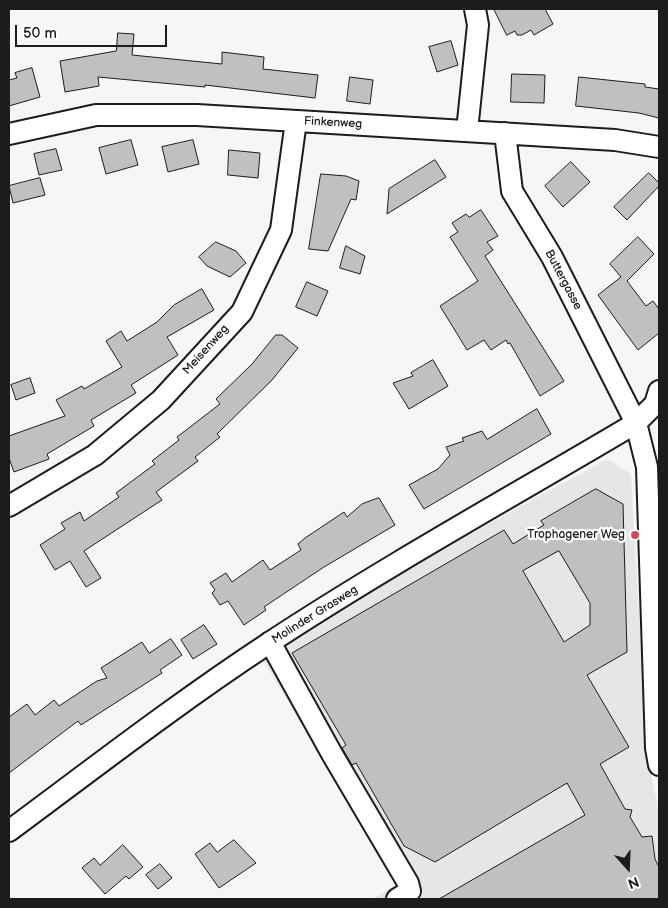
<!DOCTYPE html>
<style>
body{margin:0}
#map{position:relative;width:668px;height:908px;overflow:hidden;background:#f6f6f6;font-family:"Balsamiq Sans",sans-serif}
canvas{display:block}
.frame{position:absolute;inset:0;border:10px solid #1c1c1c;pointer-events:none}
.north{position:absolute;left:603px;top:843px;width:50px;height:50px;-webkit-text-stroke:4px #fff;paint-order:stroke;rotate:160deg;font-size:14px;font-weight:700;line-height:20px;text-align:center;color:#1c1c1c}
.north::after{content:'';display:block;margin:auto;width:18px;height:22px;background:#1c1c1c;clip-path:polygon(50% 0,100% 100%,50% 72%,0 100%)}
.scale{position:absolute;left:15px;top:25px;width:152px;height:22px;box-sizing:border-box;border:2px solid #1c1c1c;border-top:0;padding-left:6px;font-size:15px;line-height:18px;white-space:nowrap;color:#1c1c1c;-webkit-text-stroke:4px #fff;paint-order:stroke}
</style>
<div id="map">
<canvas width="668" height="908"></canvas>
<div class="frame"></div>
<div class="north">N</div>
<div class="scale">50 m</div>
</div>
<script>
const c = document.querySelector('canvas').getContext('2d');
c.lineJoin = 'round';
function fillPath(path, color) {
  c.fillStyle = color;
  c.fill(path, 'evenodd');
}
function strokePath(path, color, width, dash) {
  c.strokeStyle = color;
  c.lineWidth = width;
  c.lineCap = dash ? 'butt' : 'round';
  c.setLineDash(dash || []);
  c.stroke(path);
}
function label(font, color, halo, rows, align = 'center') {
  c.font = font + ' "Balsamiq Sans",sans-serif';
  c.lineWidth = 4.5;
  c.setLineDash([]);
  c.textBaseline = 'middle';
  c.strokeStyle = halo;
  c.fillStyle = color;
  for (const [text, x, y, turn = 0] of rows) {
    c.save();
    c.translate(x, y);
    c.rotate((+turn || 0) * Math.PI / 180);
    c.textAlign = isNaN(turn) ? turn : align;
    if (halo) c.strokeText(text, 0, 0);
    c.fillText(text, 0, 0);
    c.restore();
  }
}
fillPath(new Path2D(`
 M607,459L631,474L647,752L659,814V899H373L397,884L263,660L423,560Z`), '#e6e6e6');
const building = new Path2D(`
 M494,9H545L553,24L534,35L531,30L522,35H517L515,31L507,35Z
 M118,33L134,34L132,55L222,64V52L264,57L263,69L318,75L315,98L205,85V87L98,77L99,86L65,92L60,61L116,51Z
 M451,41L458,65L437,72L429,47Z
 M32,68L40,97L9,106V80L17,78L15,73Z
 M512,74L545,75L544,103L511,102Z
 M350,77L373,80L370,104L347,101Z
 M579,77L645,84V87L659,89V118L639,113L576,106Z
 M131,140L138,165L106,174L99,148Z
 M193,140L199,164L168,172L162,147Z
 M56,149L62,170L39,175L34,154Z
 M229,150L260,153L258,178L228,175Z
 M435,160L446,177L387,214L389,189Z
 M571,162L590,182L563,207L545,186Z
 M649,173L659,183V186L627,220L614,207Z
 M321,174L346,176L359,181L356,200L351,199L328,251L309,249Z
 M40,178L45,195L13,203L9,186Z
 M481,210L498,236L487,242L493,250L485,256L564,381L540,396L510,343L508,344L506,340L491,350L484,340L467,350L440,306L478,281L450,237L458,232L452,223L466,214L469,217Z
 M638,237L654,254L627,281L646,306L653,301L659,309V333L638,350L598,295L621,277L610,264Z
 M216,242L236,251L246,263L230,277L207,266L199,257Z
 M346,246L365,256L360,274L340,268Z
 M307,282L328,291L317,316L296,307Z
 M202,289L214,310L167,337L178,355L131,385L136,393L91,420L94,426L47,454L49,459L14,472L9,458V436L65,416L56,400L82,386L84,389L122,367L106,341L121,331L127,341L157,322L174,305Z
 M276,335H282L298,348L272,380L217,434L220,437L195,457L198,461L156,492L162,500L84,551L101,578L86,587L70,561L55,570L40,545L65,529L61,523L80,512L84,521L119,497L116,493L155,464L152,461L179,440L177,437L220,404L216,399L252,364Z
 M433,360L448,386L409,409L393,383L413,376L411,373Z
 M30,378L35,393L16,400L11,385Z
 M537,409L551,434L424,509L409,485L438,469L450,455L446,447L464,441L462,438L482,431L487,439Z
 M596,489L623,504L627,652L587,675L629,747L600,764L625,809L632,810L630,817L642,837L652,836L655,859L659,867V899H439L585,815L567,783L435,862L404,846L356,763L352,765L342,748L346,745L292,653L504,530L513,544L544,525L541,521ZM559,551L590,603V625L564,642L523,571Z
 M379,498L395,525L324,567L264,607L266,610L244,625L228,601L220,605L212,593L215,590L210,583L226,573L232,582L263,560L270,570L301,550L298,544L305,538L344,512L347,517L362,504Z
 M204,625L217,644L193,659L181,640Z
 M171,639L182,655L160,670L162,673L81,725L78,721L9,773V717L27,704L35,715L54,700L59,706L97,681L107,678L101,668L142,642L149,653Z
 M234,840L256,863L219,888L195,854L210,843L217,852Z
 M123,845L143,867L129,879L126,876L105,894L82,868L94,858L100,865Z
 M160,864L172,878L158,889L146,875Z`);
fillPath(building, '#c0c0c0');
strokePath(building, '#1c1c1c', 1);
const minor = new Path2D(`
 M467,131L478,25L475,9
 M505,133L512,191L552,257L636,423L647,467L656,748L659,765
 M9,134L96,115H197L615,140L659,147
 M9,506L95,455L161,400L242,312L281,230L296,121
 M270,642L332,754L408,883L410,891L397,899
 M9,831C94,768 178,703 266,645C386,566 513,496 636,423L655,404L659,391`);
strokePath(minor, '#1c1c1c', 24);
strokePath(minor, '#fff', 20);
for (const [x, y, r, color] of [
 [635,535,5,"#d1495b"]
]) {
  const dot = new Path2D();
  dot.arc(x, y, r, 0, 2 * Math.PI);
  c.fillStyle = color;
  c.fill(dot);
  strokePath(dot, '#fff', 2);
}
label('12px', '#1c1c1c', '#fff', [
 ["Finkenweg",333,123,3],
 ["Buttergasse",563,280,62],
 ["Meisenweg",206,350,-48],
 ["Molinder Grasweg",315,615,-32]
]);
label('12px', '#1c1c1c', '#fff', [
 ["Trophagener Weg",625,535]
], 'right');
</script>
